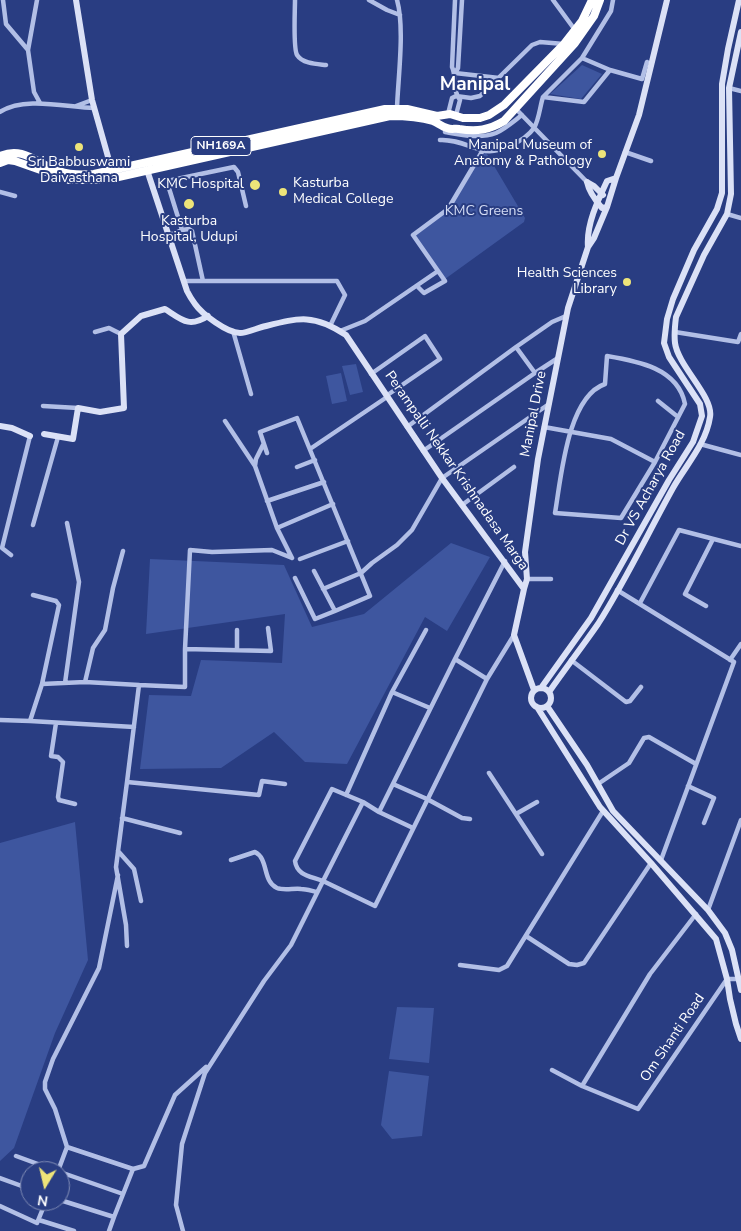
<!DOCTYPE html>
<style>
body{margin:0}
#map{position:relative;width:741px;height:1231px;overflow:hidden;background:#293d82;font-family:"Nunito Sans",sans-serif}
canvas{display:block}
.north{position:absolute;left:20px;top:1161px;width:50px;height:50px;box-sizing:border-box;background:#293d82;border:1px solid #7f8bb4;border-radius:50%;rotate:189deg;font-size:14px;font-weight:700;line-height:20px;text-align:center;color:#fff}
.north::after{content:'';display:block;margin:auto;width:18px;height:22px;background:#ede479;clip-path:polygon(50% 0,100% 100%,50% 72%,0 100%)}
</style>
<div id="map">
<canvas width="741" height="1231"></canvas>
<div class="north">N</div>
</div>
<script>
const c = document.querySelector('canvas').getContext('2d');
c.lineJoin = 'round';
function fillPath(path, color) {
  c.fillStyle = color;
  c.fill(path, 'evenodd');
}
function strokePath(path, color, width, dash) {
  c.strokeStyle = color;
  c.lineWidth = width;
  c.lineCap = dash ? 'butt' : 'round';
  c.setLineDash(dash || []);
  c.stroke(path);
}
function label(font, color, halo, rows, align = 'center') {
  c.font = font + ' "Nunito Sans",sans-serif';
  c.lineWidth = 4;
  c.setLineDash([]);
  c.textBaseline = 'middle';
  c.strokeStyle = halo;
  c.fillStyle = color;
  for (const [text, x, y, turn = 0] of rows) {
    c.save();
    c.translate(x, y);
    c.rotate((+turn || 0) * Math.PI / 180);
    c.textAlign = isNaN(turn) ? turn : align;
    if (halo) c.strokeText(text, 0, 0);
    c.fillText(text, 0, 0);
    c.restore();
  }
}
fillPath(new Path2D(`
 M582,65L602,74L581,99L550,94Z
 M484,149L525,218L524,222L445,279L414,235L448,210Z
 M356,364L363,392L350,395L342,366Z
 M341,373L347,401L332,404L326,376Z
 M451,543L490,557L447,631L425,617L347,764L305,762L274,732L221,768L140,769L149,695L191,696L201,660L282,663L285,614L146,634L150,559L284,565L312,627L364,614Z
 M75,822L88,960L55,1033L14,1148L0,1161V843Z
 M397,1007L434,1008L429,1063L389,1059Z
 M389,1071L429,1076L422,1136L392,1139L381,1125Z`), '#3e569f');
strokePath(new Path2D(`
 M3,0L6,24L28,50
 M37,0L28,50L34,92L40,103
 M295,0C295,10 293,48 297,55C303,64 317,64 326,65
 M369,0L387,10L400,15
 M455,0L452,67C457,77 452,91 460,100L456,115
 M553,0L575,30
 M582,58L611,11L613,0
 M455,73L458,68L462,0
 M455,73L499,78
 M729,88L741,91
 M456,96L471,98L480,96L532,45L540,42L564,44
 M543,97L582,58L610,70
 M76,106L92,100
 M397,108C398,78 405,28 397,0
 M516,109L587,182
 M0,112C24,96 66,107 94,108
 M448,114L452,98L456,96
 M445,132C462,135 480,139 496,133C505,129 514,121 522,115
 M440,140C454,139 468,146 482,150C497,155 525,141 534,128C539,120 540,106 543,97L584,102L610,70L642,79L647,62
 M625,152L651,161
 M0,192L15,196
 M727,214L741,218
 M182,230L189,229L192,231L203,281
 M169,235L182,230L168,185L172,180L234,167L238,172L246,206
 M184,281H337L345,295L330,326
 M417,286L424,293L445,281L413,235L448,209L483,150
 M233,331L251,394
 M340,331L365,321L438,271
 M95,332L109,328L121,334
 M675,332L738,342L741,334
 M516,347L552,322L566,316
 M535,373L558,358
 M371,374L425,336L440,359L386,396
 M658,401L678,417
 M43,406L78,408
 M225,421L255,466
 M407,427L516,347L535,373L423,451
 M544,427L611,439L655,462L685,404C678,368 637,361 607,356L605,384C567,397 561,479 555,513L621,518L655,462
 M700,444L741,455
 M263,445L256,459L255,466L277,528L292,558
 M310,449L387,397
 M267,453L260,432L297,418L370,596L335,611L314,571
 M297,467L315,460
 M267,501L324,482
 M462,505L514,467
 M33,525L58,437
 M277,528L333,504
 M123,551L113,588L105,630L93,648L85,682L139,685L127,782L259,795L262,781L285,784
 M11,555L2,548L30,436
 M300,559L348,541
 M295,578L315,619L335,611
 M527,579H551
 M323,589L361,573L372,563L397,545L412,530L442,478L549,404
 M617,590L734,662L661,860
 M33,595L56,601L59,605L42,684
 M640,603L679,530L741,546
 M706,606L685,594L713,539
 M237,630V650
 M426,630L392,692L430,708
 M185,649L190,550L212,552L272,550L292,558
 M455,659L505,561
 M571,660L626,702L630,701L641,687
 M730,660L741,644
 M65,683L79,582L67,523
 M139,685L185,687V649L271,651L268,628
 M0,720L30,721L42,684L85,682
 M30,721L134,727
 M56,723L51,756L58,757L63,762L58,797L59,800L75,804
 M489,773L542,854
 M127,782L116,867L126,925L127,946
 M393,784L427,799L462,818L470,819
 M598,784L629,763L644,738L649,737L696,764
 M688,786L714,798L704,823
 M346,795L392,692
 M363,802L379,812L455,659L487,679
 M379,812L413,828
 M516,814L537,802
 M122,818L180,833
 M118,851L134,869L141,901
 M231,860L255,852C269,859 262,881 277,888C284,891 294,888 301,889C306,889 312,891 317,892
 M118,875L99,968L53,1059L45,1082V1089L55,1109L67,1147L133,1169L144,1166L175,1095L206,1067
 M708,910L741,820
 M526,936L569,964L577,965L584,963L651,863
 M460,965L499,970L507,966L603,811
 M552,1070L582,1086L638,1109L727,979H740
 M582,1086L650,974L696,914
 M16,1156L57,1171
 M58,1171L67,1147
 M60,1172L123,1194
 M0,1178L30,1189
 M60,1200L114,1217L133,1169
 M0,1206L37,1223L46,1201
 M39,1220L74,1231
 M109,1231L114,1217
 M183,1231L176,1205L182,1144L205,1073L264,981L291,945L323,881C311,876 297,876 295,861L332,789L363,802L323,881L375,906L487,679L514,635`), '#b2bfe6', 4.5);
strokePath(new Path2D(`
 M76,0L92,100L112,171
 M147,170L187,291C189,295 192,300 195,304C202,314 227,333 240,333C246,333 255,329 262,327C298,318 313,313 346,335L442,478L524,589L514,635L534,690
 M587,182C589,192 595,200 602,208L607,207
 M587,182L594,186L603,195
 M588,247C586,225 598,200 607,181L616,178
 M0,426L12,428L30,436
 M44,434L73,439L78,408L100,412L124,408L121,334L141,316L165,309C182,320 189,328 208,316
 M524,589L527,579L525,552L538,459L568,308L588,247L594,238L607,207L616,178L639,115L667,0
 M541,688L591,618L669,480L693,442L702,416L700,404L669,357L664,343L667,319L673,299L694,250L717,209L722,193V84L728,49L739,0
 M531 698a10 10 0 1 1 20 0a10 10 0 1 1-20 0Z
 M549,692C565,669 582,647 598,624C626,580 648,533 673,488C686,465 706,444 710,417C714,397 678,366 675,343C674,335 675,325 676,317L704,255L727,214L731,194L729,88L741,32
 M547,706L587,765L613,811L708,910L725,933L732,950L741,990
 M537,707L600,807L651,863L716,939L727,979L730,999L736,1024L741,1039`), '#dbe1f6', 6);
strokePath(new Path2D(`
 M0,156C24,146 37,164 59,171C70,175 82,175 94,174L385,109H407L437,116L450,114L463,118H480L489,115L504,105L564,44L582,21L592,0
 M0,163L8,160L15,161L69,180H97L114,178L390,116C404,116 420,117 433,121C438,123 442,127 447,128C452,130 455,128 459,129C477,132 489,130 504,121L575,43L594,16L600,0`), '#fff', 8);
for (const [x, y, r, color] of [
 [79,147,5,"#ede479"],
 [602,154,5,"#ede479"],
 [255,185,6,"#ede479"],
 [283,192,5,"#ede479"],
 [189,204,6,"#ede479"],
 [627,282,5,"#ede479"]
]) {
  const dot = new Path2D();
  dot.arc(x, y, r, 0, 2 * Math.PI);
  c.fillStyle = color;
  c.fill(dot);
  strokePath(dot, '#293d82', 2);
}
for (const [x, y, w] of [
 [221,146,60]
]) {
  const box = new Path2D();
  box.roundRect(x - w / 2, y - 9.5, w, 19, 4);
  c.fillStyle = '#293d82';
  c.fill(box);
  strokePath(box, '#fff', 1);
}
label('bold 12px', '#fff', null, [
 ["NH169A",221,146]
]);
label('14px', '#fff', '#293d82', [
 ["Manipal Museum of",592,146],
 ["Anatomy & Pathology",592,162],
 ["Sri Babbuswami",79,163,"center"],
 ["Daivasthana",79,179,"center"],
 ["Kasturba",293,184,"left"],
 ["Medical College",293,200,"left"],
 ["KMC Hospital",244,185],
 ["Kasturba",189,222,"center"],
 ["Hospital, Udupi",189,238,"center"],
 ["Health Sciences",617,274],
 ["Library",617,290]
], 'right');
label('14px', '#d5ddf5', '#293d82', [
 ["KMC Greens",484,212]
]);
label('14px', '#fff', '#293d82', [
 ["Manipal Drive",534,414,-79],
 ["Perampalli Nekkar Krishnadasa Marga",456,471,55],
 ["Dr VS Acharya Road",651,488,-61],
 ["Om Shanti Road",673,1038,-56]
]);
label('bold 19px', '#fff', '#293d82', [
 ["Manipal",475,85]
]);
</script>
